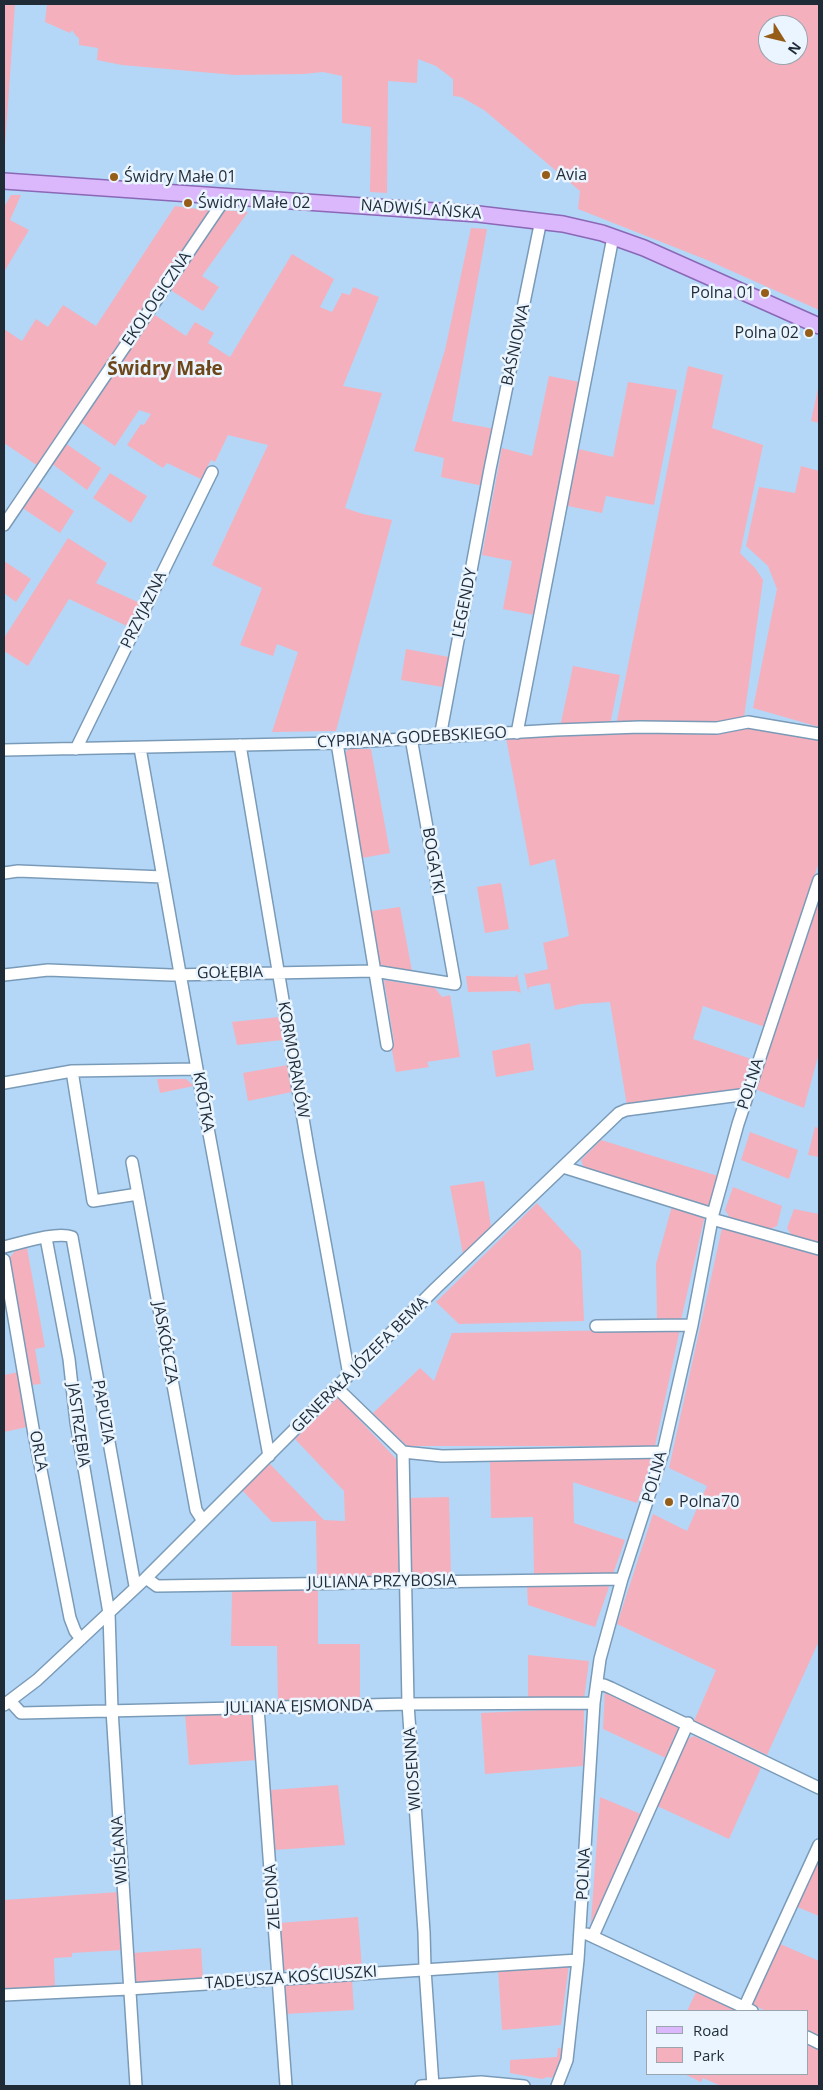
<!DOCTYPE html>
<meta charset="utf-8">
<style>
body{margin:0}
#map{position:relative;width:823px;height:2090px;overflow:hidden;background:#b5d7f7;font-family:"Open Sans",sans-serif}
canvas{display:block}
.frame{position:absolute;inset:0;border:5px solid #1f2c38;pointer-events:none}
.legend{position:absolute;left:646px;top:2010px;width:162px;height:65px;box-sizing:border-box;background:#eaf5ff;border:1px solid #99a5af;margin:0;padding:6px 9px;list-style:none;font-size:15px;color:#1f2c38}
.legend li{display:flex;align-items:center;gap:10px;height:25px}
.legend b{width:25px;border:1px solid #99a5af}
.north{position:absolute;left:758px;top:15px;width:50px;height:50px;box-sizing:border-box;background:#eaf5ff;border:1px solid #99a5af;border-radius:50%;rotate:126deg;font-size:14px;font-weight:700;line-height:20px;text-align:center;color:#1f2c38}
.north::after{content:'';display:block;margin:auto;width:18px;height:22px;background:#955d17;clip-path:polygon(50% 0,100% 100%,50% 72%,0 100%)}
</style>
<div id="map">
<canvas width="823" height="2090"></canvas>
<div class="frame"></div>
<ul class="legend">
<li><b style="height:6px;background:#dbb8fc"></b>Road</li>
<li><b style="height:14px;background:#f4b0bd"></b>Park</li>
</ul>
<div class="north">N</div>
</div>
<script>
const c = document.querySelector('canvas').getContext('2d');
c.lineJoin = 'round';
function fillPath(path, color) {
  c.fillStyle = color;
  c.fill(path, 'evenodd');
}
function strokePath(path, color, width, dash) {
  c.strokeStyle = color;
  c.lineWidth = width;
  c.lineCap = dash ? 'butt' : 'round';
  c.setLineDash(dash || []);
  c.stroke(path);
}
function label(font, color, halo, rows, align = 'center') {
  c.font = font + ' "Open Sans",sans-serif';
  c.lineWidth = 5;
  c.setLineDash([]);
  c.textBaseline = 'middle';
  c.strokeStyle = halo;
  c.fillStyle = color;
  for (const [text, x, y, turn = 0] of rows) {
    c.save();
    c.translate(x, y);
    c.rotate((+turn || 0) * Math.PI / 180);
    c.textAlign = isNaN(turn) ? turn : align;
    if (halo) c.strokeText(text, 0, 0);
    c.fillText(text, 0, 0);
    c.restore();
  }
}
fillPath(new Path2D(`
 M4,4H15L4,161Z
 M47,4H819V310L707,260L578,209L580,191L484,110L461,97L453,96V79L436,66L418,59L417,83L388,81L387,193L370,192L371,127L342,123V76L323,72L304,74L235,75L122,65L97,60L98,48L79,45V38L76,36L72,30L70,33L45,22ZM768,25H798V55H768Z
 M11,195H21L10,220L29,230L4,272V207Z
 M175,206L214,211L38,466L4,443V329L22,341L36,319L48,327L63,305L96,326Z
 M222,210L248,212L202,276L219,287L203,311L169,289Z
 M471,228L487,229L452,421L495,429L483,486L441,477L444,458L414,451L445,350Z
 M292,254L334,279L320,307L332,312L342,293L350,295L353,287L379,297L343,386L382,393L345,508L363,514L392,520L336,731L272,732L298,652L277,644L273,656L240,645L262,588L212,565L268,445L228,435L215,462L211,460L201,479L167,463L163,468L127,445L141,424L144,425L151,414L139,410L115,446L79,421L152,313L186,336L195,322L214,333L208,343L230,357Z
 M688,366L723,375L712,428L763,445L740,553L755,568L763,580L744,718L729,721L616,725Z
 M549,376L580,382L534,615L503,609L512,561L482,555L502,448L532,456Z
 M628,382L677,390L654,505L606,496L602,513L563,505L574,448L613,457Z
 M819,384V423L811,421Z
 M65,443L101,468L87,490L51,463Z
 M801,466L819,471V727L753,708L777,589L768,566L746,546L759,487L795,493Z
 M110,473L147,496L131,523L93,498Z
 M36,485L74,511L60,533L21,507Z
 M68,538L107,563L96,583L140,603L129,627L69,599L28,666L4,651V638Z
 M4,561L31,579L16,602L4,593Z
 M406,649L449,657L443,687L401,680Z
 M573,666L620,675L610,725L560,727Z
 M750,727L819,739V862L765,1027L703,1006L693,1039L754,1060L744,1090L627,1106L610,1002L581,1004L555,1010L550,983L529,987L528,991L524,972L526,974L548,969L543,943L569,936L555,859L530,866L506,738L560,734L731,730Z
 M348,749H371L390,853L362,858L343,756Z
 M501,883L509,929L485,933L477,887Z
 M819,892V1053L804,1108L755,1089Z
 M400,907L412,971L391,968L379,964L370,914L372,911Z
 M517,974L521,993L516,991L468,992L466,976L515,977Z
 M384,980L435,988L442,997L450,995L460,1057L427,1062L429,1067L396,1072L391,1045L394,1042Z
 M279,1017L283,1040L237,1045L232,1022Z
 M530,1043L534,1070L496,1077L492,1051Z
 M288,1065L292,1092L248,1101L243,1073Z
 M157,1079H186L194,1086L160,1093Z
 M815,1127L819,1128V1157L808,1155Z
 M750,1132L798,1150L789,1179L741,1160Z
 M601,1140L718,1176L708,1207L585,1171L581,1160Z
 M484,1181L491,1227L463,1254L450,1186Z
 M733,1187L782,1206L777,1226L770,1229L730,1218L725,1210Z
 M537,1203L581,1251L584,1321L459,1324L436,1302Z
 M672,1206L705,1215L681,1320H657L656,1264Z
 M794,1209L819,1214V1243L792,1236L787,1228Z
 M722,1228L819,1256V1641L767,1755L694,1721L716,1670L617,1624L653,1514L687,1531L707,1486L669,1468Z
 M27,1248L45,1347L35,1349L41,1384L30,1385L7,1261L15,1251Z
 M680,1329L655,1446H407L373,1413L420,1368L434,1381L452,1333Z
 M19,1372L27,1427L4,1432V1375Z
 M338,1397L398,1461L400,1577L317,1578L316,1521L272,1522L242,1490L269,1463L324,1520L345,1521L344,1491L295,1439Z
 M653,1458L637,1503L573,1482L574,1523L625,1540L613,1574L534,1575L533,1517L491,1518L490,1460Z
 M449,1497L451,1575L409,1576L408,1498Z
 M605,1583L609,1587L595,1627L528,1605L527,1584Z
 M318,1587V1644H360V1702L278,1703L277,1646H231L232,1589Z
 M528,1655L589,1661L584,1699H528Z
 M605,1688L684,1726L668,1759L603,1729Z
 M584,1708L583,1766L485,1774L481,1713Z
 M254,1713L258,1760L189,1765L185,1714Z
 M694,1736L761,1768L729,1839L657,1806L687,1739Z
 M338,1785L345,1845L274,1850L271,1790Z
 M600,1797L643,1815L592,1925L591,1922Z
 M819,1852V1916L795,1906Z
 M119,1892L123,1950L72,1953V1957L54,1958L55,1988L4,1992V1900Z
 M358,1917L362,1968L291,1974L282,1968L279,1923Z
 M778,1943L819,1961V2037L807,2031V2011H766L751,2004Z
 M201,1948L203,1978L134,1983L133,1953Z
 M569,1964L561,2025L502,2030L498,1969Z
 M352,1979L354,2010L285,2014L283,1983Z
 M698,1988L747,2011H687Z
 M807,2040L819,2046V2086H721L703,2078L701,2082L684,2074H807Z
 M558,2048L564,2049L556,2077L553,2076L552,2078L547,2077L542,2079L510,2073V2060L557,2057Z`), '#f4b0bd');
const minor = new Path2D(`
 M4,525L222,203L224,196
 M517,733L613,237
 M440,737L490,469L541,220
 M337,743L387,1045
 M240,745L309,1154L349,1375
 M140,748L197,1069L269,1456
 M76,749L212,472
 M4,750L337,743L556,730L640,727L717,728L748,722L819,734
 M4,873L18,871L163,877
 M4,975L48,970L171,975L374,971L455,984L411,738
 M72,1071L93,1201L138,1194
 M4,1083L72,1071L197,1069
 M132,1162L196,1510L203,1521
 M563,1167L713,1214
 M712,1219L819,1249
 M46,1238L69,1359L76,1422L109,1613L112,1710L136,2086
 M4,1247C21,1243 57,1231 72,1237L135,1586
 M4,1260L34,1434L70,1618L75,1631L81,1639
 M596,1326L692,1325
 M337,1388L403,1452L442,1456L663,1452
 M403,1452L408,1704L424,1932L425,1969L433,2086
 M146,1578L157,1586L622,1579
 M597,1686L604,1685L611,1688L819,1788
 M10,1701L21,1713L408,1704L594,1703
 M4,1705L37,1680L146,1578L436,1288L619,1113L626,1110L748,1094
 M258,1708L286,2086
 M587,1934L752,2011
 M593,1936L688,1723
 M4,1995L129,1989L578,1960
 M744,2008L819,1845
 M807,2037L819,2043
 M421,2086L481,2082L524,2086
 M557,2086L567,2060L578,1960L594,1703L600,1659L622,1579L663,1452L692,1325L713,1214L738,1124L819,880`);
const major = new Path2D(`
 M4,181L478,214L563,224L602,233L644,248L819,326`);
strokePath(minor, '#7a9bb8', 14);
strokePath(major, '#8a68b6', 18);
strokePath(minor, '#fff', 11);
strokePath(major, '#dbb8fc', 15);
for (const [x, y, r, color] of [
 [546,175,5,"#955d17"],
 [114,177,5,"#955d17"],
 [188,203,5,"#955d17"],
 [765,293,5,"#955d17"],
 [809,333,5,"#955d17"],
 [669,1502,5,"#955d17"]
]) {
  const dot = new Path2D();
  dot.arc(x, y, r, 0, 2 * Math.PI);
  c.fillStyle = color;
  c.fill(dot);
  strokePath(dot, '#eaf5ff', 2);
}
label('16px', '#1f2c38', '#eaf5ff', [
 ["Avia",556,175],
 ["Świdry Małe 01",124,177],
 ["Świdry Małe 02",198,203],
 ["Polna 01",755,293,"right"],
 ["Polna 02",799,333,"right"],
 ["Polna70",679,1502]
], 'left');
label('16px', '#1f2c38', '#eaf5ff', [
 ["NADWIŚLAŃSKA",421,210,4],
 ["EKOLOGICZNA",157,299,-56],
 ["BAŚNIOWA",516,345,-78],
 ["LEGENDY",465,603,-79],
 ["PRZYJAZNA",144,610,-64],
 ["CYPRIANA GODEBSKIEGO",412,738,-3],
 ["BOGATKI",433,861,80],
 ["GOŁĘBIA",230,973,-1],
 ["KORMORANÓW",293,1060,80],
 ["POLNA",751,1084,-72],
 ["KRÓTKA",203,1102,80],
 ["JASKÓŁCZA",165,1343,80],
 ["GENERAŁA JÓZEFA BEMA",360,1365,-45],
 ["PAPUZIA",103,1412,80],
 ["JASTRZĘBIA",78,1425,82],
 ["ORLA",38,1451,79],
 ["POLNA",655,1477,-74],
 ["JULIANA PRZYBOSIA",382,1582,-1],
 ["JULIANA EJSMONDA",299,1707,-1],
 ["WIOSENNA",413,1769,-94],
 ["WIŚLANA",120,1850,-94],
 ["POLNA",584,1874,-87],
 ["ZIELONA",273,1897,-94],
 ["TADEUSZA KOŚCIUSZKI",291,1978,-4]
]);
label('bold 19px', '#6d4619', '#eaf5ff', [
 ["Świdry Małe",165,370]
]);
</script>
